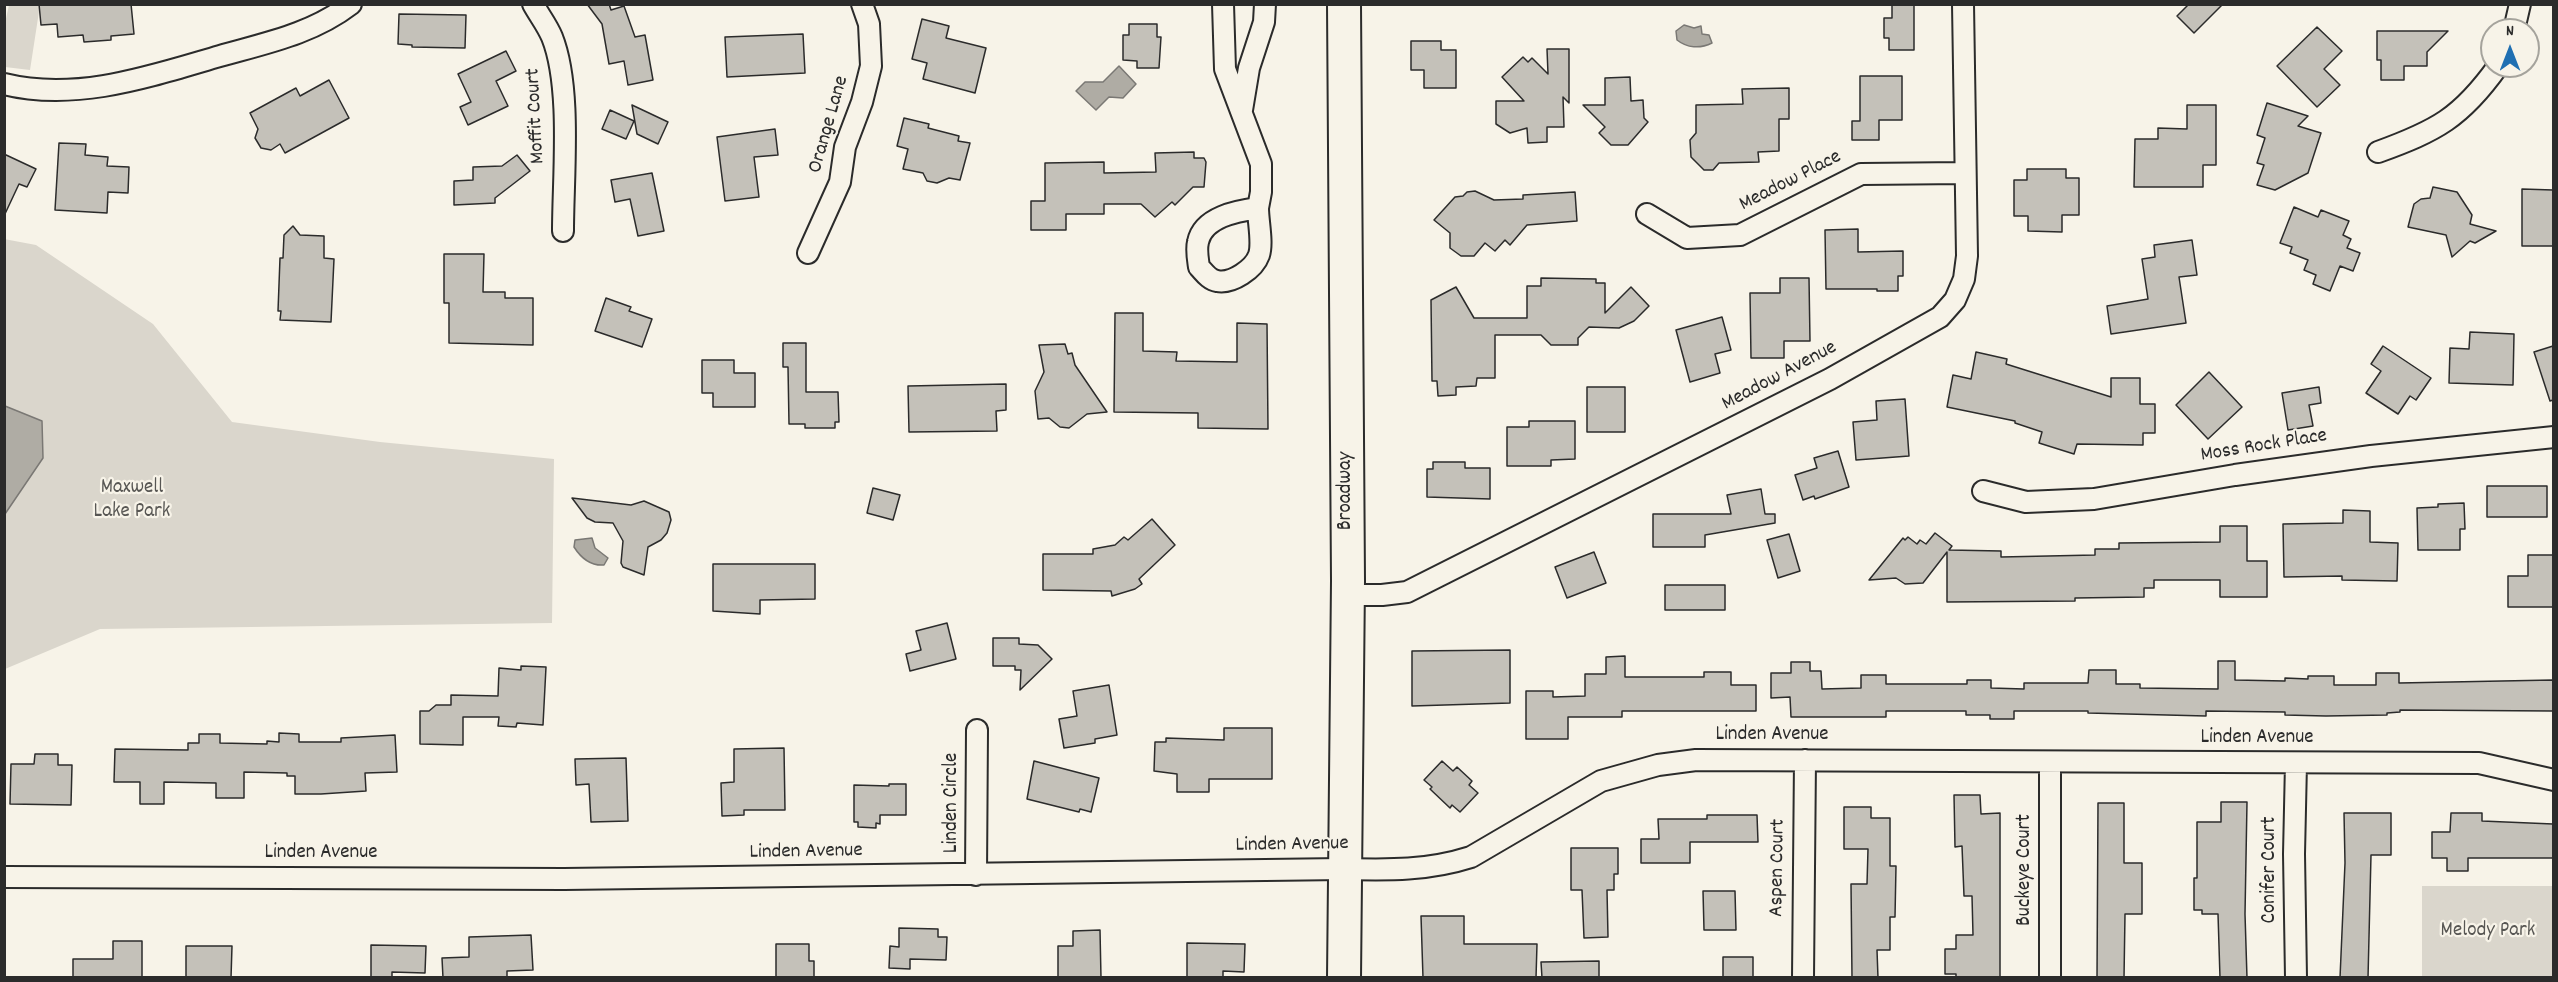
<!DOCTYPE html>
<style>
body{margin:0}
#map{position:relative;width:2558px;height:982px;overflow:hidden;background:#f7f3e8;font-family:Dekko,sans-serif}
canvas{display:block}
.frame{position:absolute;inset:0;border:6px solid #2b2b2b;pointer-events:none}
.north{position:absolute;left:2480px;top:18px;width:60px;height:60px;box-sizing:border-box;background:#f7f3e8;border:2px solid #a5a39c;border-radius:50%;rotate:0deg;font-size:16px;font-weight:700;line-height:24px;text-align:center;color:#2b2b2b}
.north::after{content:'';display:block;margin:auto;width:21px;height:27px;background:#1f6fb2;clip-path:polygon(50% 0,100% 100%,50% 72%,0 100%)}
</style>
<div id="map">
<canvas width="2558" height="982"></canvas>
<div class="frame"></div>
<div class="north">N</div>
</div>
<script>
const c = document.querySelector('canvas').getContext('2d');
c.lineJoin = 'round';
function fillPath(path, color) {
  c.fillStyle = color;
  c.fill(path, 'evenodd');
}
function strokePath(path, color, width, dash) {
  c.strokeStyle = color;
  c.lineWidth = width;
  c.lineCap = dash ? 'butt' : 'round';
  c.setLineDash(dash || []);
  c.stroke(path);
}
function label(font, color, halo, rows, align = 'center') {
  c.font = font + ' Dekko,sans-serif';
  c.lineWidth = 4.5;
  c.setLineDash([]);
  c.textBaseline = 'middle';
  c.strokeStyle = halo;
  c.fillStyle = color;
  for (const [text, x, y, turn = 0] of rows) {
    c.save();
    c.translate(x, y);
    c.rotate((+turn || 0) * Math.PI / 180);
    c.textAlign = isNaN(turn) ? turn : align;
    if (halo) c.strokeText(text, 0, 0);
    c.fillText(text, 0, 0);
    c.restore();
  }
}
fillPath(new Path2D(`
 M9,5H40L30,70L5,67V23Z
 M4,239L36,245L153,324L232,422L380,442L554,459L552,623L100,629L5,669Z
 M2422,886H2553V977H2422Z`), '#dad6cc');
const water = new Path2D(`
 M1684,25L1694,28L1701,26L1702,34L1709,35L1712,43C1700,49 1687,48 1677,40L1676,31Z
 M1119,66L1136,84L1123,98L1109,97L1096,110L1076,91L1085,82H1103Z
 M5,406L42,421L43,458L5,514Z
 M592,538L595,548L608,558L604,565C591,566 581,558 574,547L575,540Z`);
fillPath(water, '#afaca4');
strokePath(water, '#7a7874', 1.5);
const building = new Path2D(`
 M39,4H131L134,34L111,36V40L84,42L83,35L58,37L57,24L41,25Z
 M587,4H609L611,10L624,6L635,37L645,35L653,80L628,85L624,61L609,64L602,24Z
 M1892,4H1914V50H1889V38H1884V18H1892Z
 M2189,4H2223L2194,33L2177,16Z
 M399,14L466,15L465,48L412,47V45L398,44Z
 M922,19L949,26L946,38L986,48L975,93L923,79L927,63L912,59Z
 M1129,24H1157V37H1161L1159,68H1137V61L1123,60V35H1129Z
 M2317,27L2342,51L2324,69L2340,85L2317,107L2277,66Z
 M2377,31H2448L2427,52V66H2404V80H2381V60H2377Z
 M803,34L805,73L727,77L725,37Z
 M1411,41H1441V50H1456V88H1424V70H1411Z
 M1547,49H1569V103L1563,97L1564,127H1547V142L1528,143L1527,128L1510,133L1496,124V101H1524L1502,77L1523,57L1528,62L1532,58L1548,74Z
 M506,51L516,71L496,81L508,106L468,125L460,107L471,102L458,74Z
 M1860,76H1902V120H1879V140H1852V121H1860Z
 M1630,77L1631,101L1643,100L1644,118L1648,122L1628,145H1611L1599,133L1605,127L1583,105H1605V78Z
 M329,80L349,118L285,153L280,144L271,150L261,148L255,138L258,129L250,113L296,88L300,96Z
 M1789,88V119H1779V151L1758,152L1759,162L1719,163L1713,170H1704L1691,157L1690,140L1696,133V105L1743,104L1742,89Z
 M2267,103L2308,116L2298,126L2321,133L2308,173L2275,190L2257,185L2264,165L2257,163L2265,138L2257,135Z
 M632,105L668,122L658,144L637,134Z
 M2187,105H2216V165H2203V187H2134L2135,139H2158V128L2187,129Z
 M610,110L634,121L626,139L602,129Z
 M904,118L929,124L928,128L959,136L958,141L970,143L960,180L949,178L937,183L927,181L923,173L903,169L908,149L897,146Z
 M775,129L778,155L754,157L759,197L725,201L717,137Z
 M59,143L86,144L85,155L108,157L107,166L129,167L128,193L108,192L107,213L55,210Z
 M1194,152V158H1204L1206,162L1204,187H1193L1175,205L1172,202L1155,217L1141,204H1104V214H1066V230H1031V201H1045V163L1104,162V173L1156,172L1155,153Z
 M4,154L36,169L27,187L19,184L4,216Z
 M517,155L530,171L495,198V203L454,205V181L473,180V167L502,166Z
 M2027,169H2066V178H2079V215H2062V232L2028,231V216H2014V180H2027Z
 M652,173L664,231L638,236L630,199L615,202L611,180Z
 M2433,187L2457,192L2472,215L2470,224L2496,231L2475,243L2470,241L2452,257L2446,235L2408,227L2414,204L2421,199L2430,198Z
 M2522,189L2553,190V246H2522Z
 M1475,191L1494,200L1523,199V195L1575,192L1577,221L1527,225L1510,245L1505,240L1495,251L1485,243L1474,256H1461L1450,248V233L1434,220L1455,197L1463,196L1467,192Z
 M2294,207L2318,217L2321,210L2349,221L2343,235L2351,239L2347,248L2360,253L2353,271L2340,266L2330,291L2313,284L2316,275L2304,270L2308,260L2290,253L2292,247L2280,243Z
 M293,226L300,235L324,236V258L334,259L331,322L280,320L281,311H278L280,258H283L284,235Z
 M1858,229V252L1903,251V276H1898V291H1877V289H1826L1825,230Z
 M2192,240L2197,275L2179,277L2186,323L2111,334L2107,306L2148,299L2142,259L2155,257L2154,245Z
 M444,254H484L483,292H505V298H533V345L449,343V303H444Z
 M1541,278L1596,279V283H1605V313L1631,287L1649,306L1634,321L1619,328L1589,327L1578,338V345H1551L1541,335H1495V378H1477L1476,386L1456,387V395L1438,396L1437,381H1432L1431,300L1456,287L1474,318H1527V286H1541Z
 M1780,278H1809L1810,341H1784V358H1751L1750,293H1780Z
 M606,298L631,307L629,311L652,319L642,347L595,331Z
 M1115,313H1143V351L1177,352L1176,361L1237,362V323L1267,324L1268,429L1198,428V413L1114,412Z
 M1722,317L1731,350L1715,354L1720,373L1690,382L1676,330Z
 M2470,332L2514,334L2513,385L2449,383L2450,348L2469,349Z
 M783,343H806V392H838L839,422H835V428H805V424H789L788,367H783Z
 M1065,344L1068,354L1072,353L1075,365L1107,412L1087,414L1069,428L1060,427L1049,418L1038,419L1035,391L1044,372L1039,345Z
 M2383,346L2431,378L2416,400L2410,396L2398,414L2366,393L2381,371L2371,364Z
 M2553,346V400L2550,401L2534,352Z
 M1976,352L2007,359L2006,364L2111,397V378H2140V404H2155V433H2143V445L2077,444L2074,454L2039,443L2042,432L2015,423V421L1947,407L1953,375L1971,379Z
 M702,360H734V373H755V407H713V393H702Z
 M2209,372L2242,407L2208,439L2176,405Z
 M1006,384V410L996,411L997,431L909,432L908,386Z
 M1587,387H1625V432H1587Z
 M2319,387L2321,403L2309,405L2313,426L2288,430L2282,393Z
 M1905,399L1909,456L1856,460L1853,422L1877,420L1876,401Z
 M1529,421H1575V459L1551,460V466H1507V427H1529Z
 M1838,451L1849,487L1815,499L1814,496L1803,500L1795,475L1817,468L1814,458Z
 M1433,462H1465V468H1490V499L1427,497V469H1433Z
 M2487,486H2547V517H2487Z
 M873,488L900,495L893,520L867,513Z
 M1761,489L1765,514H1775V523L1705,535V547H1653V514H1731L1727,495Z
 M572,498L631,505L644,501L669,512L671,520L667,533L661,540L648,547L644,575L623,567L621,563L623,541L613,523L595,522L587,518Z
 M2464,503L2465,529H2460V550H2418L2417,508L2438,507V504Z
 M2343,510L2370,511V542L2398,543L2397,581L2342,580V576L2284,577L2283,524L2343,523Z
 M1152,519L1175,545L1139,579L1142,584L1135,589L1112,596L1111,591L1043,590V554H1093V549L1115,545L1124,537L1128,540Z
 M2220,526H2247V561H2267V597H2220V580H2154V588H2144V597L2075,598V601L1947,602V552L1923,583L1905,584L1896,578L1869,580L1903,538L1905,540L1908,537L1917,544L1920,540L1926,544L1935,533L1952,546L1949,550L2001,551V557L2095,555V549H2119V543L2220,542Z
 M1789,534L1800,571L1778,578L1767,540Z
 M1594,552L1606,583L1567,598L1555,567Z
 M2528,555H2553V607H2508V576H2528Z
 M713,564H815V599L760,600V614L713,611Z
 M1665,585H1725V610H1665Z
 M947,623L956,659L910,671L906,654L921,650L916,631Z
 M993,638H1019V644L1038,645L1052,659L1020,690L1021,670H1015V666H993Z
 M1510,650V703L1412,706V651Z
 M1625,656V677H1704V672H1731V685H1756V711H1622V717H1568V739H1526V691H1553V697L1585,696V674H1606V657Z
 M2218,661H2235V680L2285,681V678L2308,679V676H2334V685H2376V673H2399V683L2553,680V711L2400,710V712L2387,713V715L2326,716L2285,715V712L2206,711V716L2088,713V711H2014V719H1990V715H1966V711H1886V717H1791L1790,697L1771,698V673H1791V662H1810V671H1821L1822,689L1861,688V675H1886V684H1967V680H1991V688L2024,689V683H2088L2089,670H2116V684H2140V688L2218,689Z
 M521,666L546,667L543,725L517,723L516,727L498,726L499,717H463V745L420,744V711H429L436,705H451V695L498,696L499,668L521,670Z
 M1109,685L1117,735L1095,739V743L1064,748L1059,719L1077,716L1073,691Z
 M1224,728H1272V779H1209V792H1177V774L1154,771L1155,742H1166V738L1224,740Z
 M279,733L299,734V742H341V738L395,735L397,772L365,773L366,791L321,794H295V776H287V773L244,772V798H216V783L164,782V804H140V782H114L115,749L188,750V743H199V734H220V743L267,744V741L279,742Z
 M784,748L785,810H744V815L722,816L721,783L734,782V749Z
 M35,754H58V765H72L71,805L10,804L11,764H34Z
 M626,758L628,821L591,822L589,784L576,785L575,759Z
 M1034,761L1099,778L1091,812L1080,809L1079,812L1027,799Z
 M1442,761L1453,771L1457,767L1472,781L1469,785L1478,793L1460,812L1452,805L1450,808L1430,789L1432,787L1424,780Z
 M889,784H906V815H880V824L876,823V828L858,827V822H854V785L889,786Z
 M1954,795H1980L1981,814L2000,813V978H1956V974H1945V949H1956V935H1973L1972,896H1964L1962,846L1955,847Z
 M2221,802H2247L2245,914L2247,978H2220L2218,914H2202V910H2194V878H2197V822H2221Z
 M2098,803H2124V863H2142V914H2125L2124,978H2097Z
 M1844,807H1871V818H1890V866H1896L1895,917H1890V950H1877L1878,978H1852L1851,884H1867L1868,849H1844Z
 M2344,813H2391V855H2371L2368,978H2340L2345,863Z
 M2451,813H2482V821L2553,824V858H2468V871H2447V858H2432V832H2450Z
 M1707,815H1757L1758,842H1690V863H1641V839H1659L1658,819H1707Z
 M1571,848H1618V874H1614V890H1607L1608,937L1584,938L1582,890H1571Z
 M1703,891H1735L1736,930H1704Z
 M1421,916H1464V944H1537L1536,978H1423Z
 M899,928L938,929V937H947L946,960L910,959V969L889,968L890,946L899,947Z
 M1100,930L1101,978H1058V946H1073V931Z
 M531,935L533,970L507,971V978H443L442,958L469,957V937Z
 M113,941H142V978H73V959H113Z
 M1187,943L1245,944L1244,972L1223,971V978H1187Z
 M776,944H809V961H814V978H776Z
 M371,945L426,946L425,973L392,972V978H371Z
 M186,946H232L231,978H186Z
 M1723,957H1753V978H1723Z
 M1599,961V978H1542L1541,962Z`);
fillPath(building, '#c4c1b9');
strokePath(building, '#2b2b2b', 1.5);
const street = new Path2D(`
 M533,4C539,15 547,25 552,37C572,87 563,176 563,231
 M1223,4L1225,69L1261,164V192L1258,208
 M2514,30L2520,4
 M4,84C77,102 151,76 220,56C266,43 312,34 351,4
 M1242,110L1249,68L1264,22L1265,4
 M2378,152C2436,131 2461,118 2498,66
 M1258,208C1258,221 1263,243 1259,255C1254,269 1232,284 1217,281C1209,280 1204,272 1199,267C1198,260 1196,250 1198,242C1203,217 1237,211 1258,208Z
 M1647,214L1687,238L1740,235L1861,174L1964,173
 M808,253L840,182L845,147L862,102L871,66L869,24L862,4
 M1983,491L2026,502L2094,499L2235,475L2371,456L2554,437
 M1347,595H1382L1407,592L1830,379L1940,317L1955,300L1964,279L1967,256L1963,4
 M2050,763V978
 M976,875L977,730
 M4,877L564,879L1343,869C1389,870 1427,871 1471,857L1601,781L1658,765L1696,760L2479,763L2554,780
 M1803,978L1805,760
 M2296,978L2294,854L2296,763`);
const primary = new Path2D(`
 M1344,978L1348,581L1344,4`);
strokePath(street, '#2b2b2b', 24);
strokePath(primary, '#2b2b2b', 36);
strokePath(street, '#f7f3e8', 20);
strokePath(primary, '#f7f3e8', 32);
label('21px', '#2b2b2b', '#f7f3e8', [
 ["Moffit Court",537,116,-93],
 ["Orange Lane",830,125,-74],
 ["Meadow Place",1791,182,-27],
 ["Meadow Avenue",1780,377,-28],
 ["Moss Rock Place",2264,447,-9],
 ["Broadway",1347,491,-90],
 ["Linden Avenue",1772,736],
 ["Linden Avenue",2257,739],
 ["Linden Circle",953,803,-90],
 ["Linden Avenue",1292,846,-1],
 ["Linden Avenue",806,853,-1],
 ["Linden Avenue",321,854],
 ["Aspen Court",1779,868,-89],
 ["Buckeye Court",2026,870,-90],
 ["Conifer Court",2271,870,-90]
]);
label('21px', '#575653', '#f7f3e8', [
 ["Maxwell",132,489],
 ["Lake Park",132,513],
 ["Melody Park",2488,932]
]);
</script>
